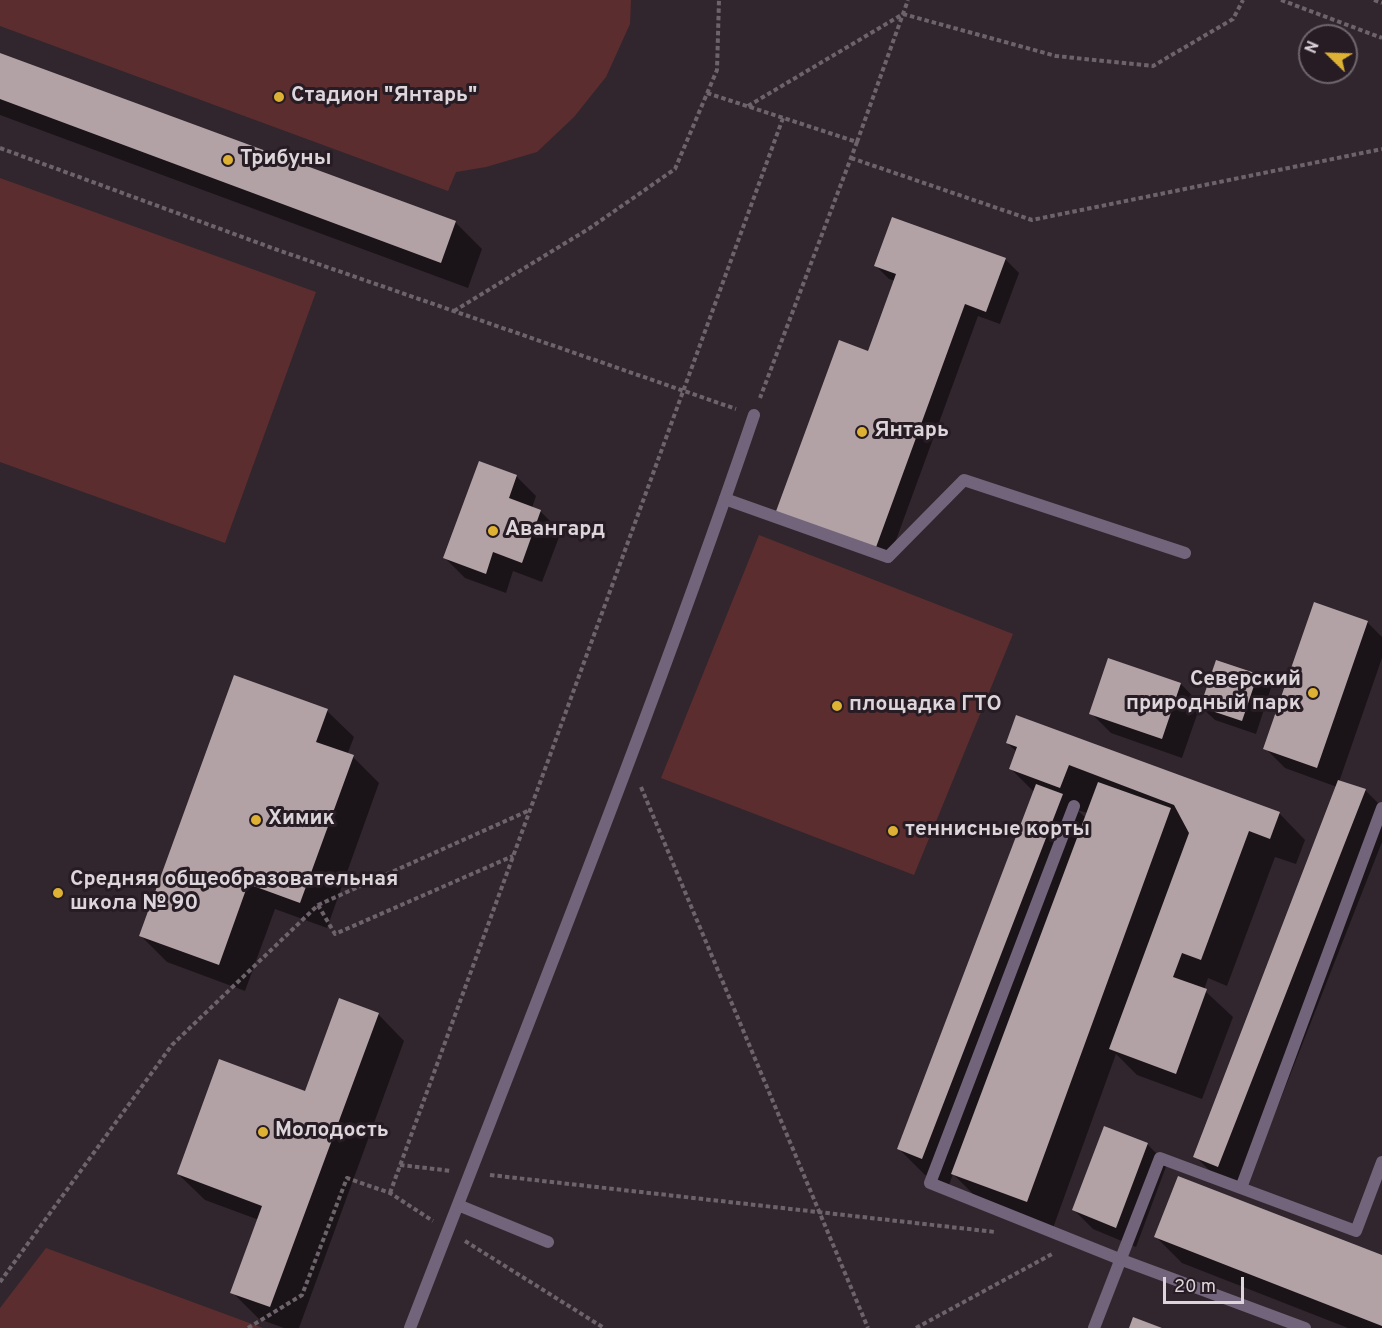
<!DOCTYPE html>
<meta charset="utf-8">
<style>
body{margin:0}
#map{position:relative;width:1382px;height:1328px;overflow:hidden;background:#31262e;font-family:Overpass,sans-serif}
canvas{display:block}
.north{position:absolute;left:1298px;top:24px;width:60px;height:60px;box-sizing:border-box;background:#271c24;border:2px solid #6f666d;border-radius:50%;rotate:293deg;font-size:16px;font-weight:700;line-height:24px;text-align:center;color:#dcd5da}
.north::after{content:'';display:block;margin:auto;width:21px;height:27px;background:#ddb133;clip-path:polygon(50% 0,100% 100%,50% 72%,0 100%)}
.scale{position:absolute;left:1163px;top:1277px;width:81px;height:27px;box-sizing:border-box;border:3px solid #dcd5da;border-top:0;padding-left:8px;font-size:18px;line-height:21px;white-space:nowrap;color:#dcd5da;-webkit-text-stroke:4px #271c24;paint-order:stroke}
</style>
<div id="map">
<canvas width="1382" height="1328"></canvas>
<div class="north">N</div>
<div class="scale">20 m</div>
</div>
<script>
const c = document.querySelector('canvas').getContext('2d');
c.lineJoin = 'round';
function fillPath(path, color) {
  c.fillStyle = color;
  c.fill(path, 'evenodd');
}
function strokePath(path, color, width, dash) {
  c.strokeStyle = color;
  c.lineWidth = width;
  c.lineCap = dash ? 'butt' : 'round';
  c.setLineDash(dash || []);
  c.stroke(path);
}
function label(font, color, halo, rows, align = 'center') {
  c.font = font + ' Overpass,sans-serif';
  c.lineWidth = 6;
  c.setLineDash([]);
  c.textBaseline = 'middle';
  c.strokeStyle = halo;
  c.fillStyle = color;
  for (const [text, x, y, turn = 0] of rows) {
    c.save();
    c.translate(x, y);
    c.rotate((+turn || 0) * Math.PI / 180);
    c.textAlign = isNaN(turn) ? turn : align;
    if (halo) c.strokeText(text, 0, 0);
    c.fillText(text, 0, 0);
    c.restore();
  }
}
fillPath(new Path2D(`
 M0,0H631L630,24L606,77L574,117L537,152L486,167L456,172L448,191L0,26Z
 M0,178L316,292L225,543L0,462Z
 M759,535L1013,634L914,875L661,778Z
 M46,1248L263,1328H0V1308Z`), '#5c2d2e');
fillPath(new Path2D(`
 M0,54L456,223L482,249L468,288L0,115Z
 M1005,259L1019,273L1000,324L978,316L888,562L790,527L869,353L895,281L889,279L876,266Z
 M516,476L536,496L532,508L541,512L561,532L542,582L513,571L506,593L465,578L445,558Z
 M1367,622L1382,637V658L1339,782L1366,791L1382,807V842L1244,1192L1222,1183L1195,1156L1337,787L1285,768L1265,748Z
 M1109,660L1181,684L1202,706L1257,675L1271,688L1256,734L1215,720L1200,706L1182,758L1111,733L1091,713Z
 M327,711L354,737L347,755L353,757L379,783L327,928L275,909L245,991L167,962L141,936Z
 M1007,743L1279,813L1305,840L1296,864L1275,857L1227,986L1208,978L1204,990L1233,1017L1202,1099L1137,1075L1116,1054L1053,1228L979,1200L953,1174L949,1185L925,1175L898,1148L1034,792L1011,769L1017,752ZM1077,810L1088,813L1086,818Z
 M378,1014L404,1041L299,1328H284L259,1319L232,1292L259,1220L205,1200L178,1174L306,1093Z
 M1147,1144L1167,1164L1136,1247L1093,1229L1073,1209Z
 M1156,1237L1382,1257V1328H1348L1182,1263Z`), '#0007');
fillPath(new Path2D(`
 M0,53L456,221L441,263L0,99Z
 M892,217L1006,258L986,312L965,304L875,550L775,514L839,340L868,351L896,274L874,266Z
 M479,461L517,475L509,498L541,510L522,563L493,552L486,574L443,558Z
 M1314,602L1368,621L1317,768L1263,749Z
 M1108,658L1181,683L1162,739L1089,714Z
 M1216,660L1258,674L1242,721L1200,707Z
 M234,675L328,709L316,742L354,755L300,903L248,884L219,965L139,936Z
 M1016,715L1280,812L1270,839L1249,831L1201,960L1182,953L1173,977L1207,989L1176,1074L1109,1049L1189,833L1174,805L1069,765L1060,788L1009,769L1017,747L1006,743Z
 M1338,780L1366,789L1218,1167L1193,1157Z
 M1098,782L1171,808L1027,1202L951,1174Z
 M1036,784L1063,794L922,1159L897,1149Z
 M339,998L379,1013L270,1307L230,1293L262,1206L177,1174L219,1059L305,1091Z
 M1104,1126L1148,1143L1116,1228L1072,1210Z
 M1178,1176L1382,1255V1326L1154,1237Z
 M1133,1317L1162,1328H1129Z`), '#b2a1a5');
strokePath(new Path2D(`
 M1281,0L1382,38
 M1374,0L1382,3
 M707,93L857,142L760,398
 M748,106L903,14L1056,56L1153,66L1233,19L1243,0
 M857,142L908,0
 M0,148L275,249L736,409
 M851,158L1032,220L1382,149
 M454,311L590,228L675,169L717,70L719,0
 M641,787L868,1328
 M318,905L335,934L513,856
 M400,1165L452,1171
 M490,1175L995,1232
 M390,1193L783,118
 M465,1241L604,1328
 M0,1282L172,1045L318,905L530,810
 M248,1328L302,1295L347,1178L390,1193L433,1221
 M916,1328L1052,1254`), '#6d636a', 4, [4.5, 3]);
strokePath(new Path2D(`
 M725,499L888,557L964,480L1185,553
 M1074,806L930,1183L1122,1260L1305,1328
 M1241,1188L1382,808
 M1094,1328L1160,1158L1356,1231L1382,1162`), '#72647a', 12);
strokePath(new Path2D(`
 M458,1205L548,1242
 M410,1328C527,1025 649,723 754,415`), '#72647a', 12);
for (const [x, y, r, color] of [
 [279,97,6,"#ddb133"],
 [228,160,6,"#ddb133"],
 [862,432,6,"#ddb133"],
 [493,531,6,"#ddb133"],
 [1313,693,6,"#ddb133"],
 [837,706,6,"#ddb133"],
 [256,820,6,"#ddb133"],
 [893,831,6,"#ddb133"],
 [58,893,6,"#ddb133"],
 [263,1132,6,"#ddb133"]
]) {
  const dot = new Path2D();
  dot.arc(x, y, r, 0, 2 * Math.PI);
  c.fillStyle = color;
  c.fill(dot);
  strokePath(dot, '#271c24', 2);
}
label('bold 21px', '#dcd5da', '#271c24', [
 ["Стадион \"Янтарь\"",291,97],
 ["Трибуны",240,160],
 ["Янтарь",874,432],
 ["Авангард",505,531],
 ["Северский",1301,681,"right"],
 ["природный парк",1301,705,"right"],
 ["площадка ГТО",849,706],
 ["Химик",268,820],
 ["теннисные корты",905,831],
 ["Средняя общеобразовательная",70,881],
 ["школа № 90",70,905],
 ["Молодость",275,1132]
], 'left');
</script>
